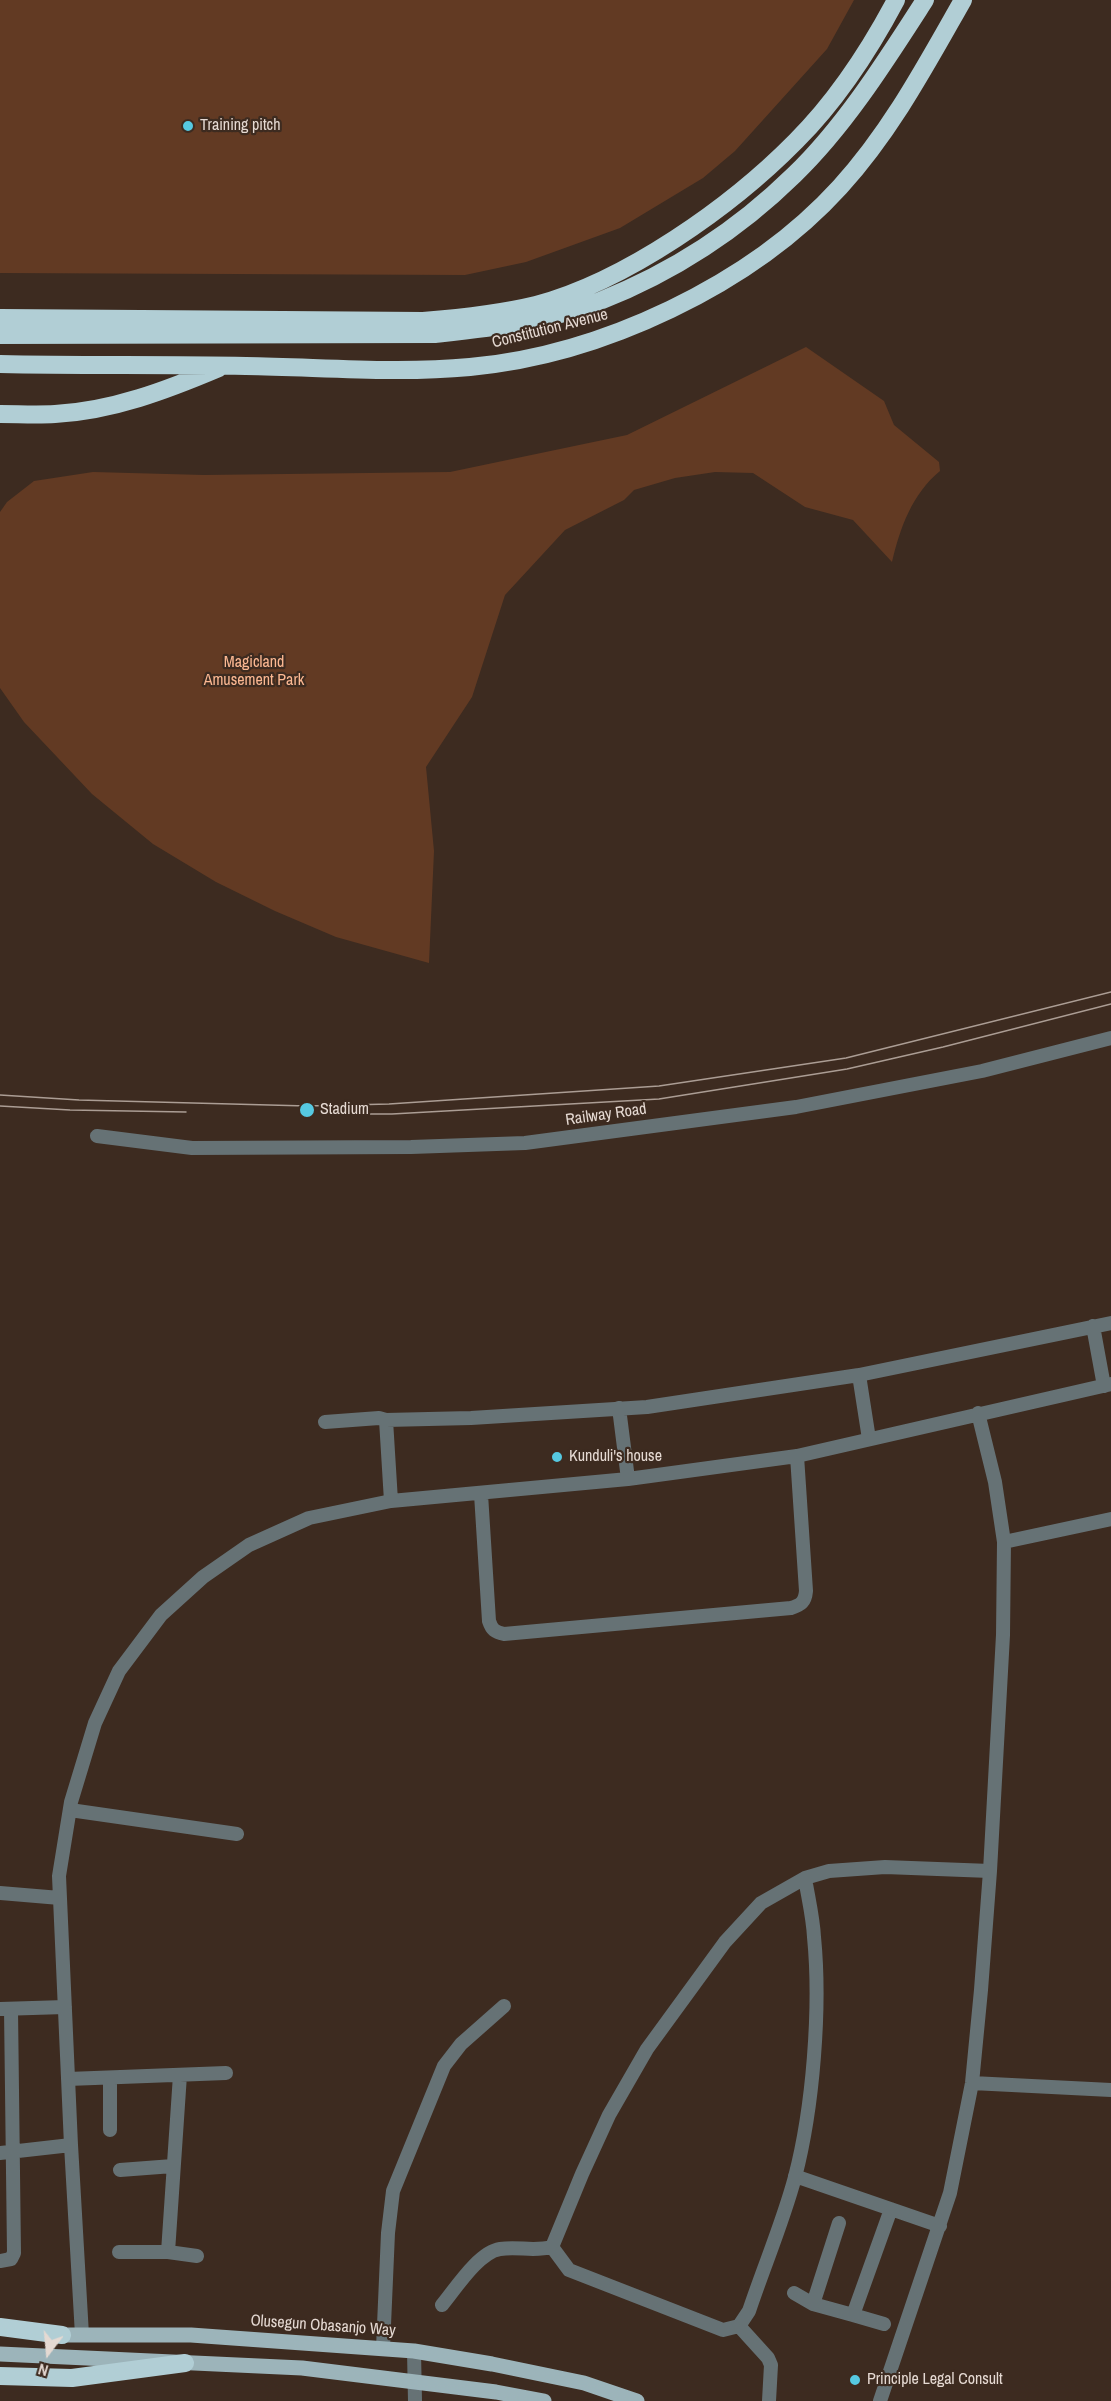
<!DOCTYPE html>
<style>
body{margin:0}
#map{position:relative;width:1111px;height:2401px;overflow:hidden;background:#3d2b20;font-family:"Archivo Narrow",sans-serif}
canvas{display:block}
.north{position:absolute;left:18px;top:2323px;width:60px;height:60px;-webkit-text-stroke:4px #3d2b20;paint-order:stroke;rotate:196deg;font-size:16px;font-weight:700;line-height:24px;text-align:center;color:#e5d9d2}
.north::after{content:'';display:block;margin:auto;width:21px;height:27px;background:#e5d9d2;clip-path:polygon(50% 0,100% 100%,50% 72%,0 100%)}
</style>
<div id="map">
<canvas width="1111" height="2401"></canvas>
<div class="north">N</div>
</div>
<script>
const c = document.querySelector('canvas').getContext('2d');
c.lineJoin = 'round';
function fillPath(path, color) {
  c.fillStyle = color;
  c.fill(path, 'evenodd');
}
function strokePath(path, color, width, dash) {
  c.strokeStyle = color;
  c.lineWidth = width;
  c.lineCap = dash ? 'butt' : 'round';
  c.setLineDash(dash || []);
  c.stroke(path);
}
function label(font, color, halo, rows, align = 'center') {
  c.font = font + ' "Archivo Narrow",sans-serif';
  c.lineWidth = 4.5;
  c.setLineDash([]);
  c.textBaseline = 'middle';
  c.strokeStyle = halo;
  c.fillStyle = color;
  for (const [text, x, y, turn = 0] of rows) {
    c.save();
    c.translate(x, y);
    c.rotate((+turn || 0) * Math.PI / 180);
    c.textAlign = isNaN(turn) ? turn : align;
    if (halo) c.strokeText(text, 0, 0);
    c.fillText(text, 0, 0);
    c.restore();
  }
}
fillPath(new Path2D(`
 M0,0H854L827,49L735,151L703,178L620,228L526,262L465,275L0,273Z
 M806,347L884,401L894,425L939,462L940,471C912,494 900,528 892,562L853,520L805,507L753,473L715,472L675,478L634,490L624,500L565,530L505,595L472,697L426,767L434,851L429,963L336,937L275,911L216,882L153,844L92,794L24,722L0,688V512L7,502L34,481L93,472L204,475L450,472L627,435Z`), '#623a23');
strokePath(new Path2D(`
 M97,1136L192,1148L411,1147L525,1143L796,1107L982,1071L1111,1038
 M1093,1326L1104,1386
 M859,1375L869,1439
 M619,1408L628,1479
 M386,1420L391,1501
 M325,1422L379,1418L386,1420L471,1418L647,1407L859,1375L1111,1323
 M481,1494L489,1621C492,1630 495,1632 504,1634L791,1608C801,1605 805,1602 806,1591L797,1456
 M1004,1542L1111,1519
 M70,1810L237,1834
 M805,1878C808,1897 813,1917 814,1937C821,2008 813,2108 795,2177C783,2222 764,2266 749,2311L739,2326L723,2330L569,2270L552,2247L582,2174L609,2115L647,2049L725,1942L761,1903L805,1878L829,1871L885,1867L990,1871
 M0,1893L60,1898
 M0,2009L65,2007
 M110,2078V2130
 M68,2079L226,2073
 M972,2083L1111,2090
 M0,2153L71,2145
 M120,2170L173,2166
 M795,2176L940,2226
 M119,2252H168L180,2075
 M168,2252L197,2256
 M0,2261L11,2259L14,2253L11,2009
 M794,2293L813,2304L853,2315
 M813,2304L839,2223
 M442,2305C456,2288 479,2252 500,2249C519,2246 532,2252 552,2247
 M884,2324L853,2315L891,2209
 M739,2326L768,2358L771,2365L769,2401
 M82,2335L71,2145L59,1876L71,1802L95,1723L119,1671L161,1615L203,1577L249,1545L309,1518L391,1501L628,1479L797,1456L1111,1384
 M383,2348L388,2233L393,2191L444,2066L461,2044L504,2006
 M414,2351L415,2401
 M880,2401L950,2193L972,2083L981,1990L990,1871L1003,1635L1004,1542L995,1482L978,1413`), '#667275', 14);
strokePath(new Path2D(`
 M50,2335H191L414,2351L492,2364L584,2383L637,2401
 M0,2354L302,2368L496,2392L544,2401`), '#9cb4ba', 15);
strokePath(new Path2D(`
 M0,318L423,321C460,318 499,314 536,305C626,281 731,207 796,141C837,100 869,51 896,0
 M0,335L435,334C490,328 549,322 600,301C673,272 739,229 794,175C845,126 887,59 925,0
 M0,364C82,366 164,364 246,366C320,367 396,374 470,367C601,355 751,285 840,187C891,131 926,65 963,0
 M0,414C18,414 37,415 55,414C112,411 167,390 219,368
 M0,2327L62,2335
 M0,2376L72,2378L185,2363`), '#b1ced5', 18);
strokePath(new Path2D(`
 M0,1095L79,1100L307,1106L389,1104L659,1086L846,1058L1111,992
 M0,1106L70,1110L186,1112
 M351,1114H392L659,1099L847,1069L943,1047L1111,1004`), '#ab9d94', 1.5);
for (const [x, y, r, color] of [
 [188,126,6,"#56c9e1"],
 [307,1110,8,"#56c9e1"],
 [557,1457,6,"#56c9e1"],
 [855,2380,6,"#56c9e1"]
]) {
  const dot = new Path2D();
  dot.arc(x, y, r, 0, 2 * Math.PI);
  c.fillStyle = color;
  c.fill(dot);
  strokePath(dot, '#3d2b20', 2);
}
label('16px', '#e5d9d2', '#3d2b20', [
 ["Training pitch",200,126],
 ["Stadium",320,1110],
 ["Kunduli's house",569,1457],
 ["Principle Legal Consult",867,2380]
], 'left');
label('16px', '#e5d9d2', '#3d2b20', [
 ["Constitution Avenue",550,329,-14],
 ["Railway Road",606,1115,-8],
 ["Olusegun Obasanjo Way",323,2326,4]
]);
label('16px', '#fcb892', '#3d2b20', [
 ["Magicland",254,663],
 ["Amusement Park",254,681]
]);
</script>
